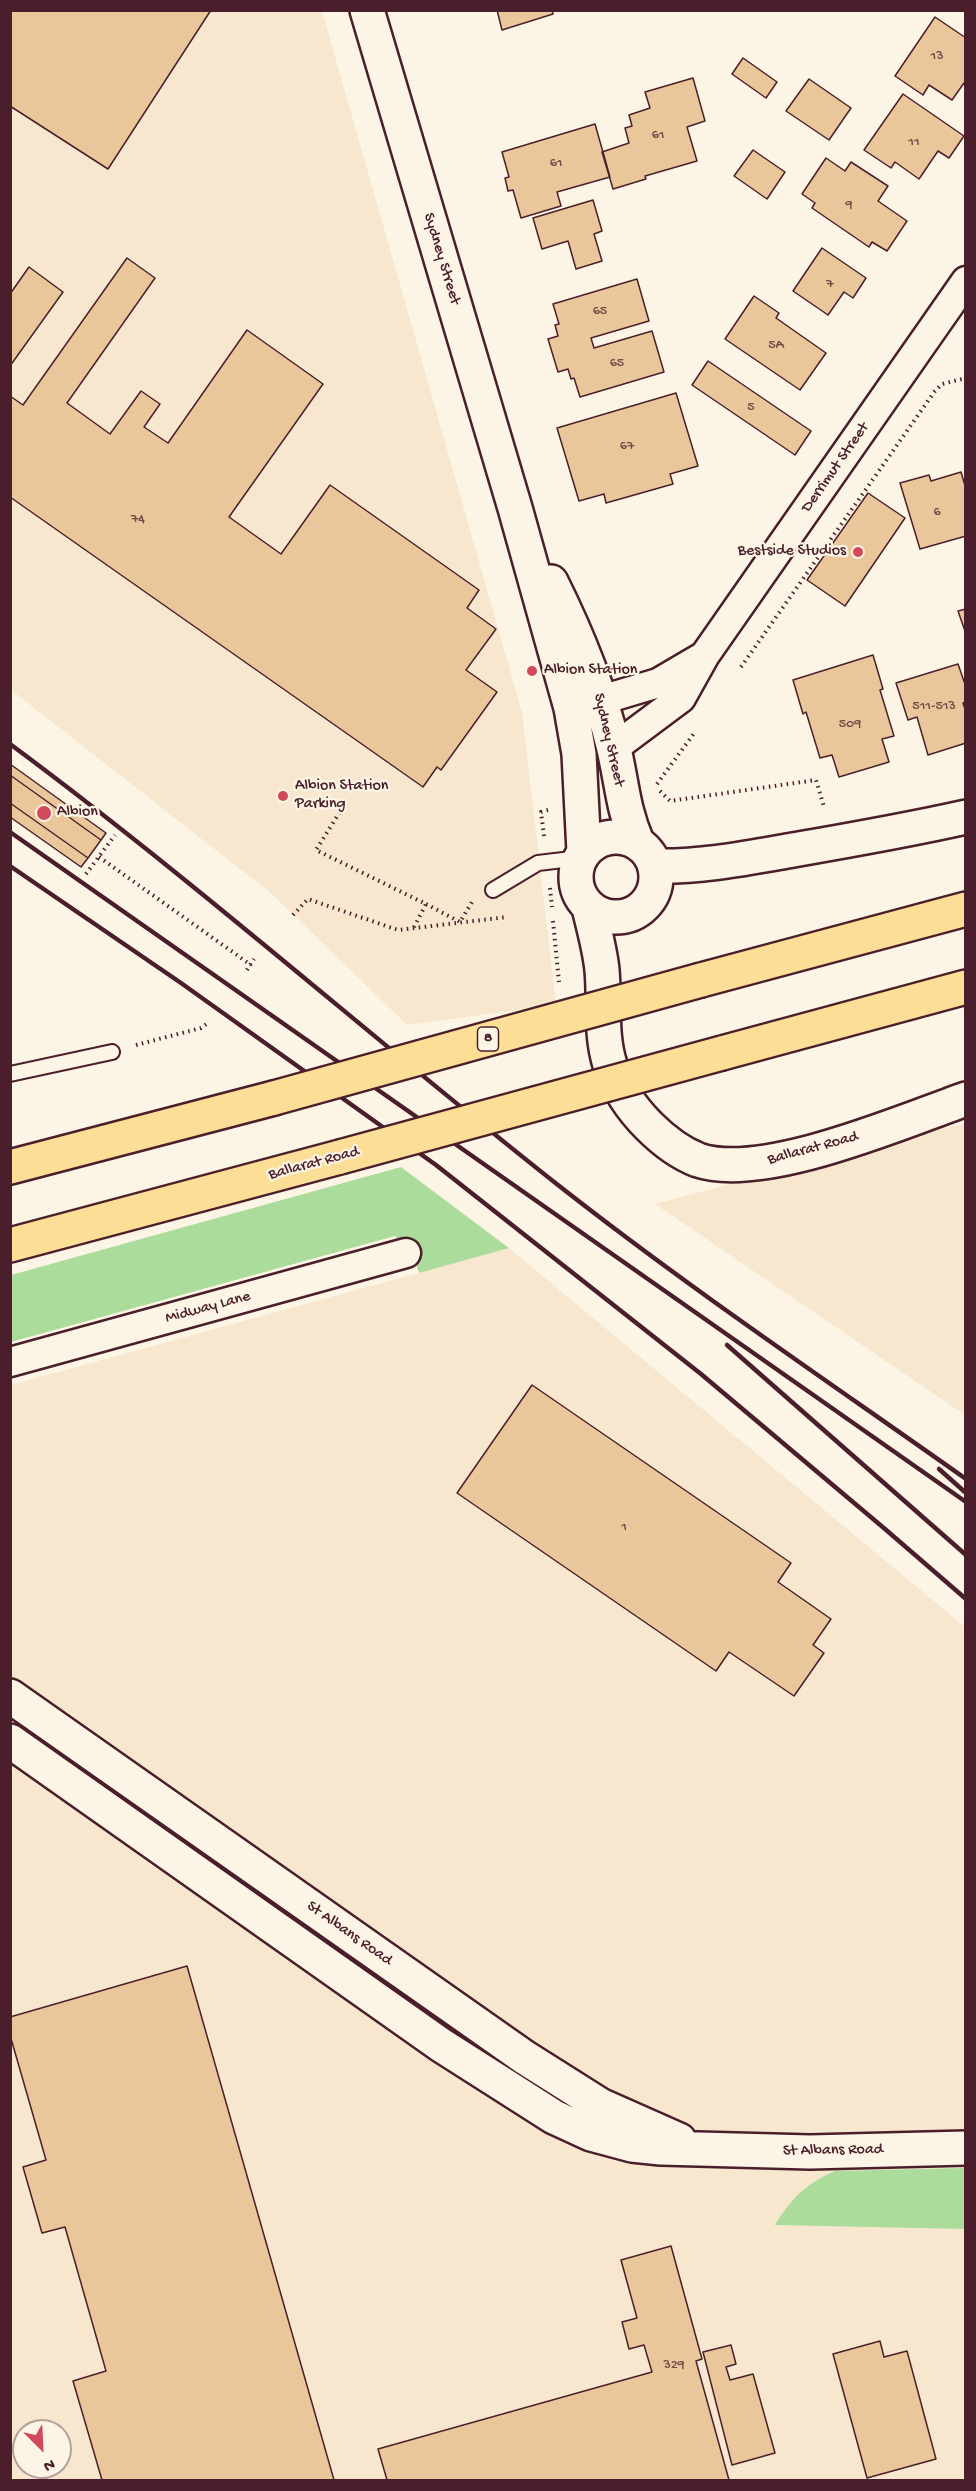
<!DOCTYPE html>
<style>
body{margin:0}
#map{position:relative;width:976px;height:2491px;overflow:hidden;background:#fcf5e5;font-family:"Gochi Hand",sans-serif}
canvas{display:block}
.frame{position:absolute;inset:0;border:12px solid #4a1f2b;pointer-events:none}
.north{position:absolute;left:12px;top:2419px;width:60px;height:60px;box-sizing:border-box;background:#fcf5e5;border:2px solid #b59f9b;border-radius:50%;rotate:156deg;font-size:16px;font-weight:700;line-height:24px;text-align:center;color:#4a1f2b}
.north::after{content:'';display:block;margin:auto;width:21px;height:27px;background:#d1495b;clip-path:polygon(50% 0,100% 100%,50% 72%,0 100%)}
</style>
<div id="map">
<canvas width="976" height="2491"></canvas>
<div class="frame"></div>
<div class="north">N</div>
</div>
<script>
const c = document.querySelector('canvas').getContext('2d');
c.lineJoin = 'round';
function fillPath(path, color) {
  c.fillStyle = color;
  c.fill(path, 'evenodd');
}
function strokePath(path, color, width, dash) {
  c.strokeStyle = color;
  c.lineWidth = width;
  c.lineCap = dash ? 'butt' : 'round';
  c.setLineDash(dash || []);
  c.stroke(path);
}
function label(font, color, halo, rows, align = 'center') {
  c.font = font + ' "Gochi Hand",sans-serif';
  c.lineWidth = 4.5;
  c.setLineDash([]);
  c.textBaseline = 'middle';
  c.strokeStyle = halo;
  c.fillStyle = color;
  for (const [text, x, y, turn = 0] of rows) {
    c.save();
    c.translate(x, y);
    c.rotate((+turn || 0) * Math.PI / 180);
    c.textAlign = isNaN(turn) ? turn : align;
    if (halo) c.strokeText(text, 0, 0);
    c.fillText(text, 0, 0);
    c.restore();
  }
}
fillPath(new Path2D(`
 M10,11H322L522,712L556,1005L407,1025L272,894L11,690Z
 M965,1123V1415L655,1204Z
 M509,1248L965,1627V2480H11V1385ZM24,2431H60V2467H24Z`), '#f7e7cf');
fillPath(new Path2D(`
 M401,1167L509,1248L419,1273L413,1255L395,1236L11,1342V1275Z
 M965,2168V2229L775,2225C792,2198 805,2184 835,2171Z`), '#abdc9c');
const building = new Path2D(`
 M10,10H211L108,169L10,106Z
 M497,10H552L553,14L502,30Z
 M935,17L966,38V84L964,83L952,100L929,85L923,95L895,76Z
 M743,58L777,82L766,98L732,74Z
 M693,78L705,121L687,127L697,161L645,176L646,179L613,189L602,152L629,143L625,128L632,126L629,115L650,108L645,92Z
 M809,79L851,108L829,140L786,111Z
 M903,94L964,136L949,158L938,151L919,179L895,162L891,168L864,150Z
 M595,124L610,177L557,192L561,206L521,218L513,190L508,191L505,178L509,177L502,152Z
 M753,150L785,172L767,199L734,176Z
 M826,158L845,171L851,162L888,186L878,201L907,221L887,251L872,242L869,247L812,208L815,203L802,194Z
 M593,200L602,231L594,234L602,261L576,269L568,241L542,249L533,218Z
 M822,248L866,278L853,298L844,292L828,315L793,291Z
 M127,258L155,278L67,403L110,434L141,391L160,404L144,427L168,443L247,330L323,384L229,517L281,554L330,485L479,590L467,608L496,629L466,670L497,692L441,770L437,767L423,787L10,497V396L23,405Z
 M29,267L63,292L10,366V294Z
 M637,279L649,321L591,338L594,348L652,331L664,372L580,397L574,378L571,379L568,369L558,372L548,339L558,336L555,325L559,324L553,304Z
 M754,296L779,313L776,318L826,353L800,390L725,339Z
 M708,361L811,431L795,455L692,385Z
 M676,393L698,466L670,474L673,484L606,503L604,494L579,501L557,428Z
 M961,472L966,489V536L920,549L900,483L929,475L931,481Z
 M868,493L905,518L845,606L807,580Z
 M966,609V634L958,611Z
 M873,655L883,689L880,690L894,736L882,739L889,762L839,777L832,755L820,758L806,712L803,714L793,680Z
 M958,664L966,687V702L963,703L966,712V743L928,755L917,717L908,720L896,683Z
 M10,764L106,833L101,840L10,775Z
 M10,775L101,840L88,858L10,803Z
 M10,803L88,858L81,867L10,817Z
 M532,1385L791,1563L778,1582L831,1619L813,1645L824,1653L794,1696L729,1652L716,1671L457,1493Z
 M187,1966L334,2480H102L73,2381L106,2371L65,2227L42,2233L23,2167L46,2160L10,2035V2017Z
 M671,2246L702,2359L696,2361L729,2480H387L378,2449L652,2372L644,2345L629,2349L622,2322L637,2318L621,2260Z
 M880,2341L884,2357L907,2351L936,2459L867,2478L833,2354Z
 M731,2345L736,2364L726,2367L730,2380L753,2374L775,2453L732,2465L703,2352Z`);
fillPath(building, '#eac79b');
strokePath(building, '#4a1f2b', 1.5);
const lane = new Path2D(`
 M493,890L538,863L580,858
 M10,1074L112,1052`);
const street = new Path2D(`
 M578,707L658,683L704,656
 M614,748L681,698L705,655L966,281
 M10,1362L406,1253`);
const secondary = new Path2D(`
 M367,10L515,508L571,708L579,754L584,852
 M551,582C577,634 599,688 613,745C622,781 622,807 637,842
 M576 877a40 40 0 1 1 80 0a40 40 0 1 1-80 0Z
 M655,866C702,867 747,858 793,850C851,840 908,830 966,817
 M589,908C594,928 600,950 602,970C605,1003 600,1033 610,1065C618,1089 632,1109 649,1126C662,1139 680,1153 698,1160C762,1182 901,1122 966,1099
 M10,1696L524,2057L600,2105L679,2140
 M10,1741L441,2045L554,2117L591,2134L632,2145L661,2148L810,2152L966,2148`);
const highway = new Path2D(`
 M701,980L966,909
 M722,1053L966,987
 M10,1167L274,1098
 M10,1245L340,1157`);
strokePath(lane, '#4a1f2b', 18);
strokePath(street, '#4a1f2b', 33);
strokePath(secondary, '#4a1f2b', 38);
strokePath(highway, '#4a1f2b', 38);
strokePath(new Path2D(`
 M741,667L935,391L942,384L966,378
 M657,784L695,732
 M660,791L670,801L816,780L824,807
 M343,807L316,850L426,904L414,927
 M544,836L541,812L548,810
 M99,857L251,965
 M86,874L115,835
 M550,888L552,907
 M426,904L460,922L472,902
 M293,915L308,899L398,930L507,917
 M553,921L559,982
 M247,970L254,959
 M136,1045L201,1028L208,1023`), '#4a1f2b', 4, [1.5, 4.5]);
strokePath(lane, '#fcf5e5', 14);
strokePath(street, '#fcf5e5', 28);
strokePath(secondary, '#fcf5e5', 33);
strokePath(highway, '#fdde96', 33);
strokePath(new Path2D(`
 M10,744C199,884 374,1040 558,1185C689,1288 829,1382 966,1479
 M10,832L966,1502
 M10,866L181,983L436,1165L701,1374L885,1529L966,1599
 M727,1345L966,1555
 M939,1469L966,1493`), '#4a1f2b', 4.5);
const highwayBridge = new Path2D(`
 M274,1098L701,980
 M340,1157L722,1053`);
strokePath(highwayBridge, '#4a1f2b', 38, []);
strokePath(highwayBridge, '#fdde96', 33);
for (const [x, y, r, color] of [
 [858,552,6,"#d1495b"],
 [532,671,6,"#d1495b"],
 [283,796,6,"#d1495b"],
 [44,813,8,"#d1495b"]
]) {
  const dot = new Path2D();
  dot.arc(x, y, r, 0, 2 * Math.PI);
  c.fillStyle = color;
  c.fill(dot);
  strokePath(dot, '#fcf5e5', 2);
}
label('14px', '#724947', null, [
 ["13",937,57],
 ["61",658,136],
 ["11",914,143],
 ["61",556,164],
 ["9",849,206],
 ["7",830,285],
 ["65",600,312],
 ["5A",776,346],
 ["65",617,364],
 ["5",751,408],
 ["67",627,447],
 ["6",937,513],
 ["74",138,520],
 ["511-513",934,707],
 ["509",850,725],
 ["1",624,1528],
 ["329",674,2366]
]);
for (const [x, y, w] of [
 [488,1039,21]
]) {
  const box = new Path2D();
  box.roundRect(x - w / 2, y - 12, w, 24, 4.5);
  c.fillStyle = '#fcf5e5';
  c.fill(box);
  strokePath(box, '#4a1f2b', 1.5);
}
label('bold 15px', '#4a1f2b', null, [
 ["8",488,1039]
]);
label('16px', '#4a1f2b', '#fcf5e5', [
 ["Sydney Street",441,259,73],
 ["Derrimut Street",836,468,-55],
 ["Sydney Street",608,740,77],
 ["Ballarat Road",813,1149,-15],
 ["Ballarat Road",314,1164,-15],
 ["Midway Lane",208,1308,-15],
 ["St Albans Road",349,1934,35],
 ["St Albans Road",833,2151,-1]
]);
label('16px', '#4a1f2b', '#fcf5e5', [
 ["Bestside Studios",846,552,"right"],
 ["Albion Station",544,671],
 ["Albion Station",295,787],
 ["Parking",295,805],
 ["Albion",57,813]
], 'left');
</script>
